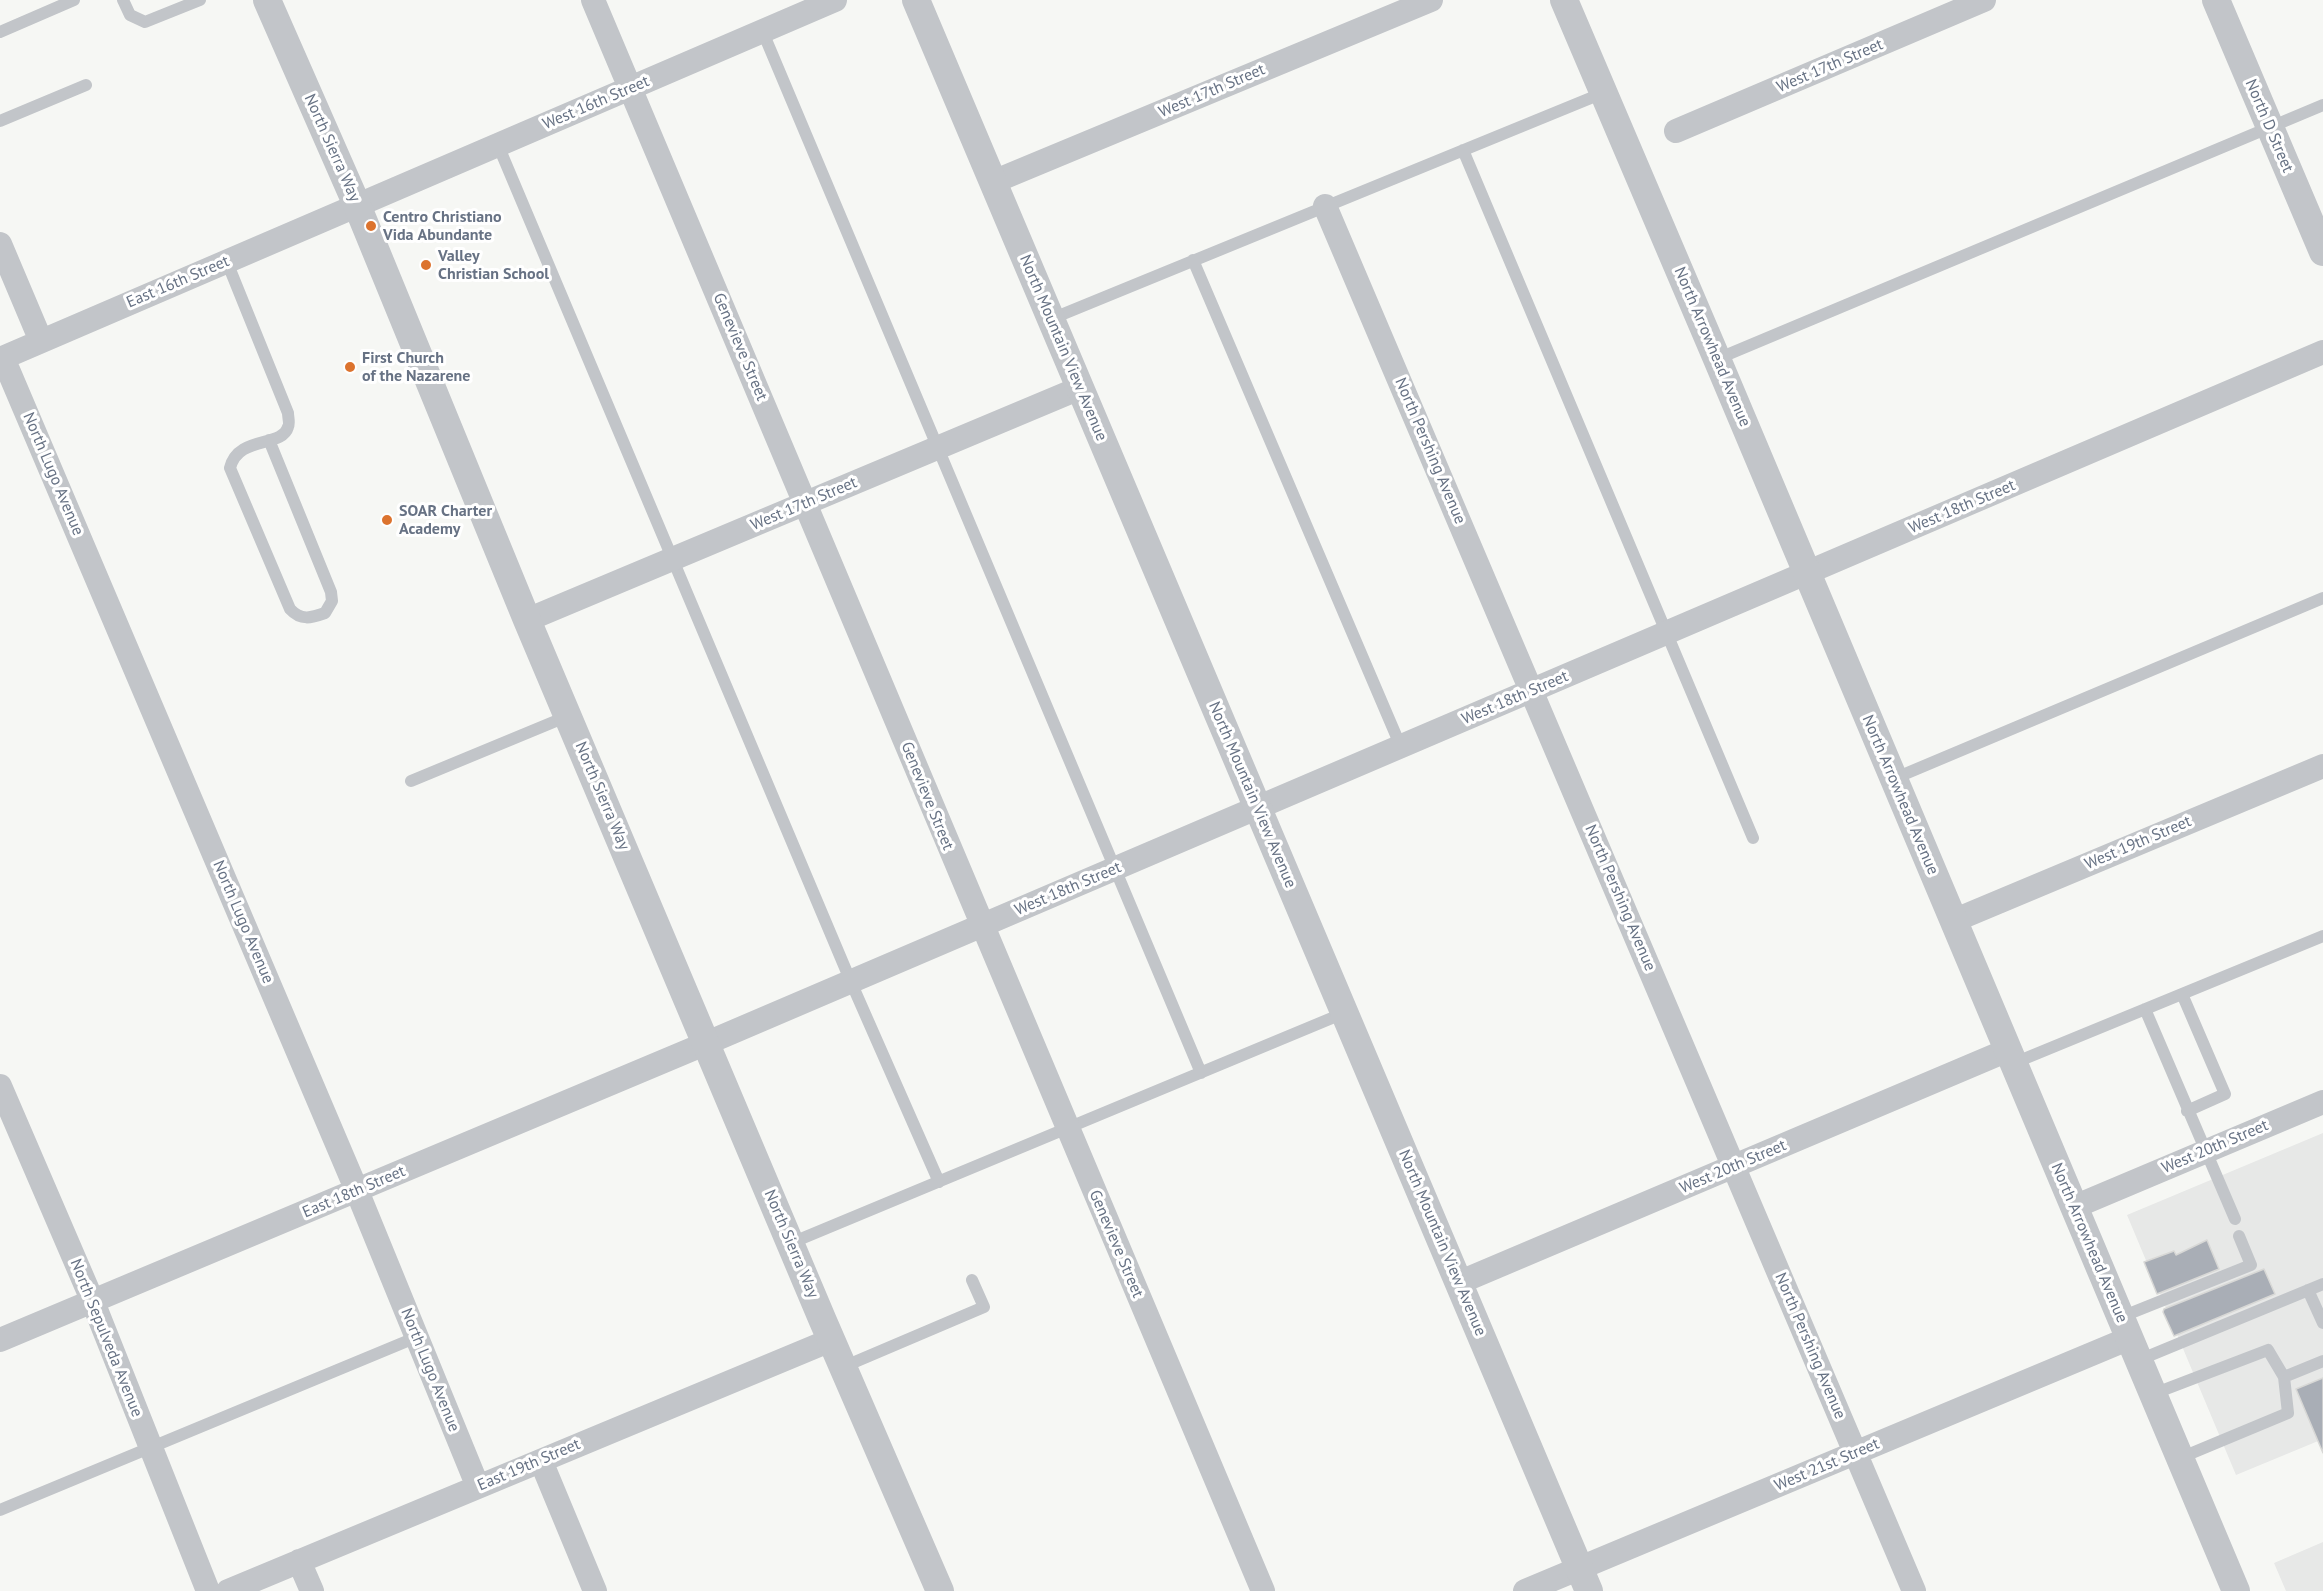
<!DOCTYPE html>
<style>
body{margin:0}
canvas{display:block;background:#f6f7f4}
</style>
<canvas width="2323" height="1591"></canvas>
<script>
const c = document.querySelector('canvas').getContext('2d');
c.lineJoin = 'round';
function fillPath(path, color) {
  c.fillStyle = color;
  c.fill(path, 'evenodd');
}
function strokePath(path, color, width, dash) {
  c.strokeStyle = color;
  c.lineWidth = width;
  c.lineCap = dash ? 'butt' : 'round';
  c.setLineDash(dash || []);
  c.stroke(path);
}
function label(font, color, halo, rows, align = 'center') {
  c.font = font + ' "PT Sans",sans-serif';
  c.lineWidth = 6;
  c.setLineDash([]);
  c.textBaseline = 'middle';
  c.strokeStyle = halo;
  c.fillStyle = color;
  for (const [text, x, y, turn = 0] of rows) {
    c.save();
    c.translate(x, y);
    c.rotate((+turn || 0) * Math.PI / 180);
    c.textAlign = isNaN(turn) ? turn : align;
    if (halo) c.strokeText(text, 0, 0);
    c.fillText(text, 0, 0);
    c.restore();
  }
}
fillPath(new Path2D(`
 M2323,1133V1439L2236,1475L2127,1215Z
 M2323,1542V1591H2286L2274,1563Z`), '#e7e8e7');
const building = new Path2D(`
 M2207,1240L2219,1269L2157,1294L2144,1262L2174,1251L2176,1255Z
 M2264,1269L2275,1294L2174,1336L2163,1312L2164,1309Z
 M2323,1378V1453L2296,1389Z`);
fillPath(building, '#a9aeb6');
strokePath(building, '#d8d8d6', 1.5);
strokePath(new Path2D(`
 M123,0L130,15L145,22L200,0
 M762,30L1201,1073
 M0,32L74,0
 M0,121L86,85
 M498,145L851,982L939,1182
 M1463,150L1753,838
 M1193,260L1401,747
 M227,262L288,413C288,417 290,424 288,427C282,448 238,435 230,468L290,609C301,621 311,618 325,613L332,601L331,592L269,440
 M1051,319L1603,93
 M1717,359L2323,105
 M1893,779L2323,598
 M411,781L568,716
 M2182,994L2225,1094L2187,1111
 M2145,1009L2235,1219
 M2014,1063L2323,936
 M791,1243L1344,1013
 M2308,1290L2323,1323
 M2121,1317L2251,1265L2239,1236
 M2139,1360L2323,1284
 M843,1367L984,1307L972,1280
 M2153,1394L2268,1350L2284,1377
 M2180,1458L2288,1413L2284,1377L2323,1361
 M0,1510L417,1337`), '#c2c5c9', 12);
strokePath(new Path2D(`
 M593,0C817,530 1039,1061 1263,1591
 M1676,131L1984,0
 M993,182L1431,0
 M1325,206L1914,1591
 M0,244L41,341
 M3,358L357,1191L478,1487
 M0,359L835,0
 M527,620L1080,388
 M1953,921L2323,766
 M0,1086L93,1302L208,1591
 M2074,1207L2323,1102
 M1458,1283L2008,1050
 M0,1340L707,1043L2323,352
 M541,1461L595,1591
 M299,1561L312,1591
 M228,1591L831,1340
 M1525,1591L2130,1338`), '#c2c5c9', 24);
strokePath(new Path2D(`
 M267,0L357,205L527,620L823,1321L940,1591
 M916,0L1589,1591
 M1564,0L1717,359L2236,1591
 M2216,0L2323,252`), '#c2c5c9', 28);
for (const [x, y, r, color] of [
 [371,226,6,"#dc732e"],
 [426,265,6,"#dc732e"],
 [350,367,6,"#dc732e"],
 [387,520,6,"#dc732e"]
]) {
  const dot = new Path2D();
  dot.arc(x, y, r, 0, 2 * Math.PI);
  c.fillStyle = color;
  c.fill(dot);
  strokePath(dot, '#fff', 2);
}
label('16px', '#677284', '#fff', [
 ["West 17th Street",1830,66,-23],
 ["West 17th Street",1212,91,-23],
 ["West 16th Street",596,103,-23],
 ["North D Street",2269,126,67],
 ["North Sierra Way",332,148,66],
 ["East 16th Street",178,282,-23],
 ["Genevieve Street",740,347,67],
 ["North Arrowhead Avenue",1712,347,67],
 ["North Mountain View Avenue",1063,348,67],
 ["North Pershing Avenue",1430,451,67],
 ["North Lugo Avenue",53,474,67],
 ["West 17th Street",804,504,-23],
 ["West 18th Street",1962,507,-23],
 ["West 18th Street",1515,698,-23],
 ["North Mountain View Avenue",1252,795,67],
 ["North Arrowhead Avenue",1900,795,67],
 ["North Sierra Way",602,796,67],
 ["Genevieve Street",927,796,68],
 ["West 19th Street",2138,843,-23],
 ["West 18th Street",1068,889,-23],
 ["North Pershing Avenue",1620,898,67],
 ["North Lugo Avenue",243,922,67],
 ["West 20th Street",2215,1147,-23],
 ["West 20th Street",1733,1167,-23],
 ["East 18th Street",354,1192,-23],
 ["North Mountain View Avenue",1442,1243,67],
 ["North Arrowhead Avenue",2089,1243,67],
 ["North Sierra Way",791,1244,67],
 ["Genevieve Street",1116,1244,67],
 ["North Sepulveda Avenue",106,1338,68],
 ["North Pershing Avenue",1810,1346,67],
 ["North Lugo Avenue",430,1370,68],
 ["East 19th Street",529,1465,-23],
 ["West 21st Street",1827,1465,-23]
]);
label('bold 16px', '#677284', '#fff', [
 ["Centro Christiano",383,217],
 ["Vida Abundante",383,235],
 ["Valley",438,256],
 ["Christian School",438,274],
 ["First Church",362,358],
 ["of the Nazarene",362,376],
 ["SOAR Charter",399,511],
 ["Academy",399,529]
], 'left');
</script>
